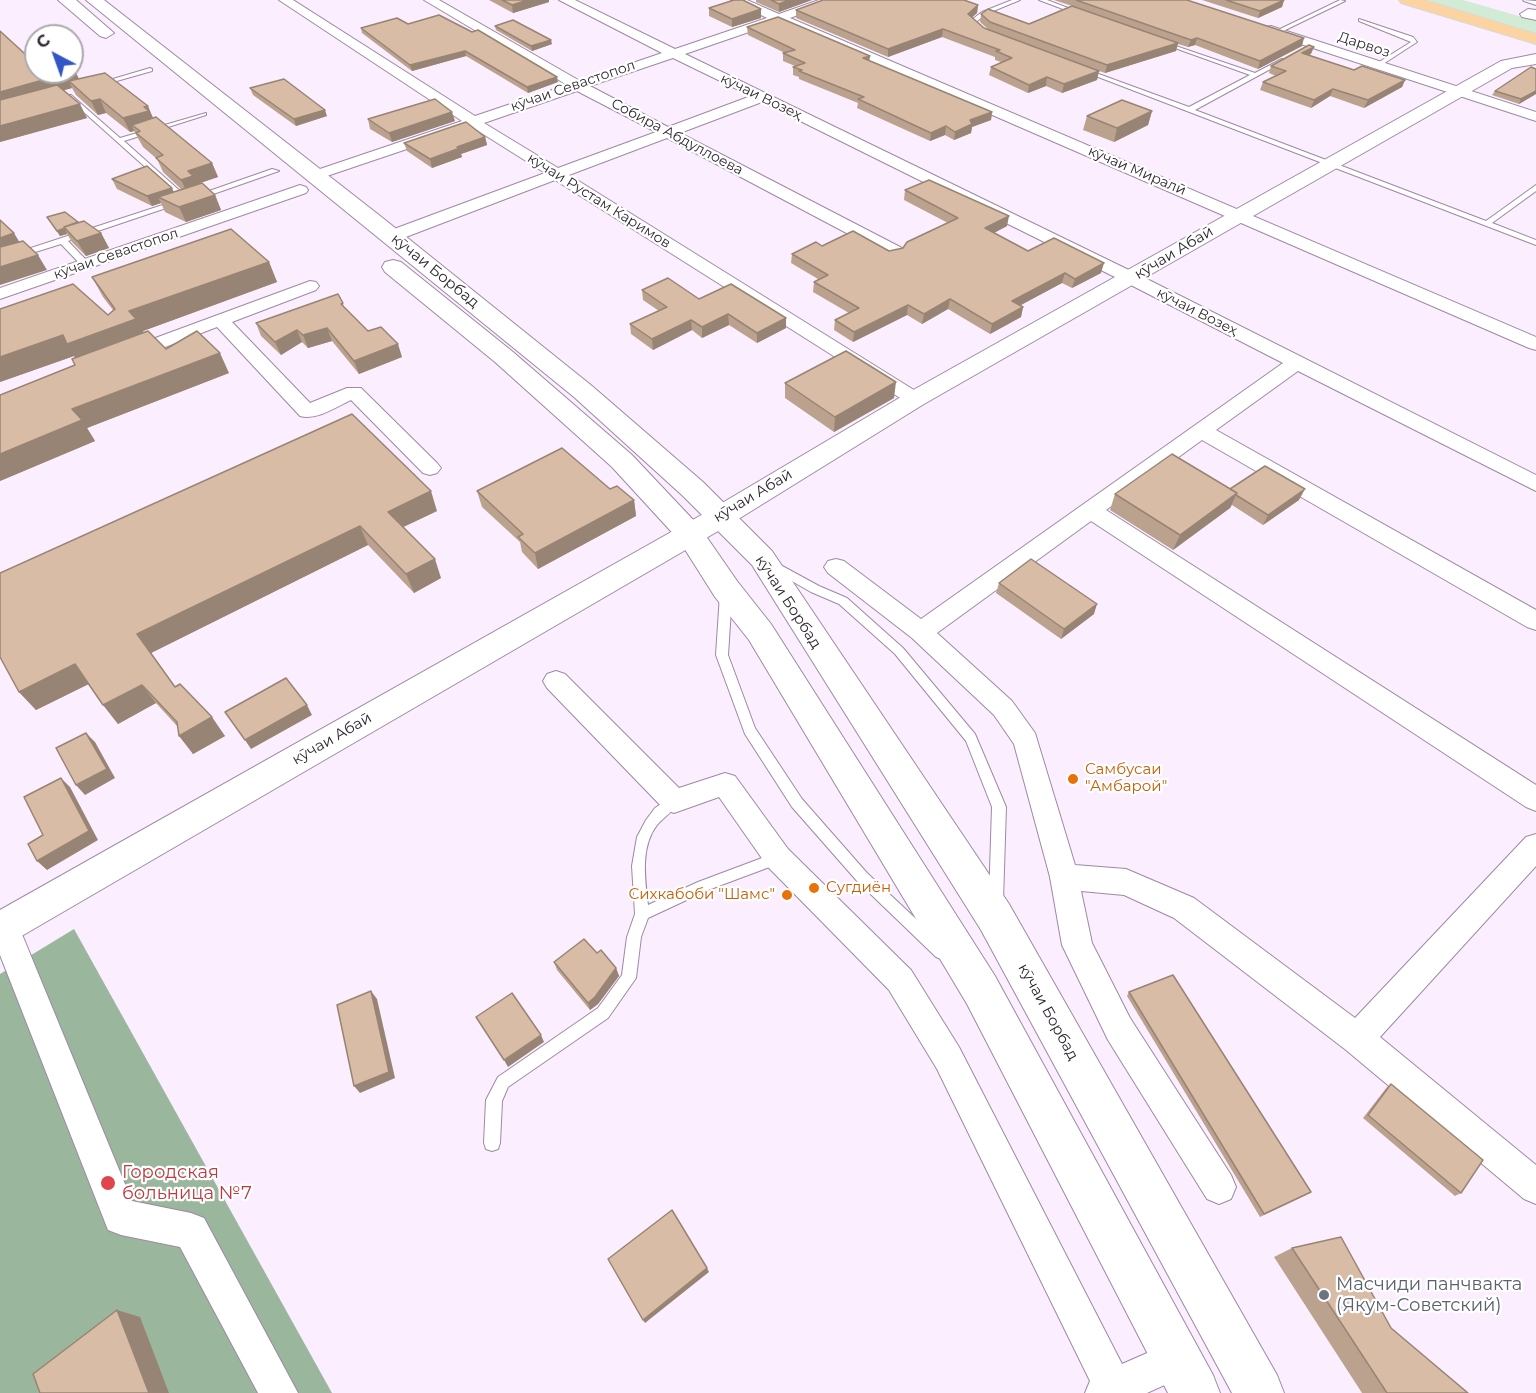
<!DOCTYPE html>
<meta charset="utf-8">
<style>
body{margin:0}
#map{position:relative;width:1536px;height:1393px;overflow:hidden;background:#fbeeff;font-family:Montserrat,sans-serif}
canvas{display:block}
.north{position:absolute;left:24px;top:24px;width:60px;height:60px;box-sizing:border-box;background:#fff;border:2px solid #aca9ad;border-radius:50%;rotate:319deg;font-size:16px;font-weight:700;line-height:24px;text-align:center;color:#2f2731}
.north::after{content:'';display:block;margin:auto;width:21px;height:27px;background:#3256c6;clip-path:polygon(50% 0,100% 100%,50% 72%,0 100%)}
</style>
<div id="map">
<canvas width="1536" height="1393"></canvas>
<div class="north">С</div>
</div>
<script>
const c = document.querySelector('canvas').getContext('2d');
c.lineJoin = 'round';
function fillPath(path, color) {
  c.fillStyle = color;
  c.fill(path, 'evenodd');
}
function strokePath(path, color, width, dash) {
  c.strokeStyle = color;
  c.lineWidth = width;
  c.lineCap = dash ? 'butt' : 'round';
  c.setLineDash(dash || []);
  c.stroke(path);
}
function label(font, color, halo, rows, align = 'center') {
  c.font = font + ' Montserrat,sans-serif';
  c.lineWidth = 4.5;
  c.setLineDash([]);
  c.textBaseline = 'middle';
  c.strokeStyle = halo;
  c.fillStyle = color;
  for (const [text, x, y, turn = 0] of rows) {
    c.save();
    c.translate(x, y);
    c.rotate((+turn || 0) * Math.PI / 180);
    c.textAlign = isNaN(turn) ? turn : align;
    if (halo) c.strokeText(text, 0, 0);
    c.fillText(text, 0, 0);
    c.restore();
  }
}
fillPath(new Path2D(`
 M1421,0H1463L1536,21V34Z`), '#d2ebd4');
fillPath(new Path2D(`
 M74,929L332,1393H0V974Z`), '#9ab79d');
const service = new Path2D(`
 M1012,0H1020L986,14L976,22L983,28V30H979L969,22L982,12Z
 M1039,0H1047L1084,14L1079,15Z
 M1340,0L1345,1L1279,33L1274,32Z
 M1523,0L1536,1V5L1524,1Z
 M1359,19L1413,37L1417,42L1380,66H1376V64L1411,42L1359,21Z
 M1161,41L1255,73L1282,59L1287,60L1195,110L1486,221L1536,185V191L1492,223L1536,240V245L1080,70L1085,69L1189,107L1250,75L1161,43Z
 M150,68L152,69V71L99,86L96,84Z
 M67,95H71L120,138L206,113V115L124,141L190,200L68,241L88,262V266H82L61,244L0,263V258L181,199L67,97Z
 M272,169L279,171L199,199L192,197Z
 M773,561L819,586L847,598L903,648L975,734L1006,807L1003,901L1001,905L996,907L991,905L989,901L992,807L966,741L895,654L839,604L811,592L769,568L768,565Z
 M726,590L732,594L728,655L755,728L802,799L867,873L946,947L948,952L946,957L941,959L936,957L857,881L792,807L745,734L716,655L720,594Z
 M674,795L679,797L680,801C675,810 664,817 657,825C640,847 645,879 648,905L698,882L778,852L783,854L785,858L783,862L708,890L648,918L641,937L636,978L608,1018L508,1087L502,1101L500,1143L498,1149L492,1151L486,1149L484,1143L486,1100L498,1077L598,1008L622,975L627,937L635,914L632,866L637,837L646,820L655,808Z`);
const minor = new Path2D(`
 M279,0H293L475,116L567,85L424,0H439L580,81L662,53L559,0H575L675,49L767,18L731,0H747L779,14L819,0H837L790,18L1536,337V350L1529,348L778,22L685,54L1137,274L1536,475V491L1298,371L1216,430L1536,610V630L1527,627L1202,440L1106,510L1536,785V811L1526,807L1091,521L937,633L1012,701L1035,733L1075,865L1126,869L1194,898L1355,1018L1526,837L1536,834V866L1380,1037L1536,1165V1204L1524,1199L1346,1050L1174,918L1124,895L1081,891L1092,943L1130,1018L1231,1175L1236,1187L1231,1199L1219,1204L1207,1199L1108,1040L1062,945L1050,877L1014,744L994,715L912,638L828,573L824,567L828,561L836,559L844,561L921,619L1283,363L1125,282L762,102L680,133L902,248L904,252L902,256H890L667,138L569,175L922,395L925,399L922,403H908L555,180L398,240H386L384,236L386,232L545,173L472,127L321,178H311L308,175L311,172L462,121ZM673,58L751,96L668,127L590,86ZM577,91L656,132L558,168L484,123Z
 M1271,26L1536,112V121L1267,33L1265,30L1267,27Z
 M300,185L306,187L308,190L306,193L0,299V288Z
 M310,281L316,282L319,286L316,290L232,322L310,403L347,388H361L437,463L441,468L437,473L430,475L423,473L351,400C336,407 316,421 300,416L217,327L134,359H120L118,355L120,351Z
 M556,671L565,674L679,788L725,773L735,776L788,849L911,970L959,1047L1122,1364L1177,1340L1191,1345L1196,1359L1191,1373L1147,1393H1085L1090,1381L937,1069L889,990L768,867L719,797L674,813L664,809L547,688L543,681L547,674Z
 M4,913L15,917L19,927L132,1201L191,1213L204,1218L298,1393H258L180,1247L121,1235L108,1230L0,955V915Z`);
const tertiary = new Path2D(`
 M1536,54V64L1512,68L924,404L732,523L13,941L0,946V910L712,509L906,394L1501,61Z`);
const secondary = new Path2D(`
 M58,0H76L114,33L106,38L100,36Z
 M86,0H104L384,219L592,386L703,482L772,551L1009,904L1277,1375L1284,1393H1232L981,930L752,565L683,496L574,397Z
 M1528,9L1536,10V20L1522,17L1520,14Z
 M393,260L401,262L513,352L632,455L699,526L737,581L771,624L995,976L1213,1375L1220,1393H1168L967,1004L749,640L715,597L679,540L612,467L495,362L385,272L382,267L385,262Z`);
const trunk = new Path2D(`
 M1399,0H1424L1536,34V44L1401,3Z`);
strokePath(service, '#9e89a3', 2);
strokePath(minor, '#9e89a3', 2);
strokePath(tertiary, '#9e89a3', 2);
strokePath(secondary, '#9e89a3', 2);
strokePath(trunk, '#dad8da', 2);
fillPath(service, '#fff');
fillPath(minor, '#fff');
fillPath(tertiary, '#fff');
fillPath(secondary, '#fff');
fillPath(trunk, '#fcd4a2');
fillPath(new Path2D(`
 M489,0H549V2L513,13Z
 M756,0H812L779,12L756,2Z
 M1054,0H1187L1302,46L1258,69L1195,45L1188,47L1178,44L1176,51L1105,73L1071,61L1099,71L1097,80L1062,93L1046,86L1028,93L989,75L991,67L1001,62L995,60V57L942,37L888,57L796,18V10L978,5L977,13L972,17L984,28L988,29L980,22L981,14L1029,24L1072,6Z
 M1202,0H1284L1282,7L1258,18Z
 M709,8L761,9V18L732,27L709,16Z
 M408,24L472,32L558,82L528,93L466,56L412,71L362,33L361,28Z
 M495,26L552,44L532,51L496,30Z
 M747,27L869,61L992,112L991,120L972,127L971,133L954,140L945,135L930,141L857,108L858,103L799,79V77L793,75V67L795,66L783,61V53H785L748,35Z
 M0,31L36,72L75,71L79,79L153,118L212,163L218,177L197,184L215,195L221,210L186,222L165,212L161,203L152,206L117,189L112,179L174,192L182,190L163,172L157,159L143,147L134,131L130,132L106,113L98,115L76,95L72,88L64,90L87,118L0,142Z
 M1311,54L1309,55L1354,70L1405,80L1402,87L1364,108L1330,96L1311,108L1260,90L1263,82L1276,76L1269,73L1271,66Z
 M1536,69V94L1519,104L1492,95L1495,91Z
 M250,88L327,116L296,126L253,95Z
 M1152,111L1148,125L1114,142L1083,130L1087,116Z
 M368,119L455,121L392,142L370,129Z
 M485,137L487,145L461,154L462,157L432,168L407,151L404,143Z
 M905,190L1007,226L994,233L1028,251L1101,273L1072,288L1062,283L1020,305L1023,307L1021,317L990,334L948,309L922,324L907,315L853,342L834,330L835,320L849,313L813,292L814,282L818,279L791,263L792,254L822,246L889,251L903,248L948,223L904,200Z
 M47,217L101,233L109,248L86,256L72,242L67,234L60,236Z
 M269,262L277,282L143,331L144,333L166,349L229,373L87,428L95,441L0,481L75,365V358L74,356L0,382V309L108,315L113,310L103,297L92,277Z
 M642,290L699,299L786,318V328L757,343L729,325L702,338L692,330L653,350L631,334L630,324L659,311L643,300Z
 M343,303L344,308L368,331L402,357L359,374L332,341L308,348L302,342L281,355L261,336L256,323Z
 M785,383L894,398L834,432L785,398Z
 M610,489L634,500L636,516L538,569L522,552L520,542L482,507L477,491Z
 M1230,489L1299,500L1263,525L1232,505L1230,508L1173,550L1110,510L1115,494Z
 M437,511L403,527L441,578L414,593L368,545L151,653L175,687L225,736L193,754L177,726L156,703L118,724L88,684L36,710L19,692L0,573Z
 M999,583L1094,614L1061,639L996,593Z
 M554,962L616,968L619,976L598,1004L590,1010L557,970Z
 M1129,992L1306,1195L1260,1217L1127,996Z
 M1391,1084L1461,1193L1455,1196L1363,1118L1387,1087Z
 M1292,1248L1391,1328L1468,1393H1362L1274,1257Z`), '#bba28e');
fillPath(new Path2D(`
 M528,0H549V2L513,13L512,5Z
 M789,0H812L779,12V4Z
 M1284,0L1282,7L1258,18L1260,11Z
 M978,5L977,13L967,22L968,14Z
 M761,9V18L732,27V19Z
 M943,29L942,37L888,57V49Z
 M1197,38L1195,45L1188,47L1191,40Z
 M1304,38L1302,46L1258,69L1260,61Z
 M551,40L552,44L532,51L531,46Z
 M1178,43L1176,51L1105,73L1107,65Z
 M1314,47L1311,54L1299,60L1302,53Z
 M465,51L466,56L412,71L410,65Z
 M870,56L869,64L863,58Z
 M75,71L82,85L69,81L72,88L0,108V92Z
 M1099,71L1097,80L1062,93L1064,84Z
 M557,77L558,82L528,93L527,87Z
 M1047,77L1046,86L1028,93L1029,85Z
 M1405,80L1402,87L1364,108L1368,100Z
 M1333,89L1330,96L1311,108L1314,100Z
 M1536,91V94L1519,104L1521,99Z
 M100,99L106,113L98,115L91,101Z
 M80,104L87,118L0,142V126Z
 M148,106L154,120L132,125L134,131L130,132L123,118Z
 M325,110L327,116L296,126L294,119Z
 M1152,111L1148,125L1114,142L1117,128Z
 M452,112L455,121L392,142L389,133Z
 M992,112L991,120L972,127L971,133L954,140L955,132L970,120Z
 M946,126L945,135L930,141L931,133Z
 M485,137L487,145L461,154L462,157L432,168L430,159L457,147Z
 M212,163L218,177L197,184L200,190L188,194L181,180L188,171Z
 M172,188L177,198L158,197L161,203L152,206L147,196Z
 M215,195L221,210L186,222L179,207Z
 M1009,216L1007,226L984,238L985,228Z
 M65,229L67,234L60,236L57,231Z
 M14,233L23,248L0,256V238Z
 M101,233L109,248L86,256L77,241Z
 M38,255L47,270L0,285V267Z
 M269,262L277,282L143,331L147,339L79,364L74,356L0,382V357Z
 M1104,263L1101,273L1072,288L1075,279Z
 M1065,273L1062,283L1010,311L1012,301Z
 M950,299L948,309L922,324L924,314Z
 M908,305L907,315L853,342L854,332Z
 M1023,307L1021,317L990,334L992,324Z
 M728,314L729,325L702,338V327Z
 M786,318V328L757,343V333Z
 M691,320L692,330L653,350L652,339Z
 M327,328L332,341L308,348L303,335Z
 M297,330L302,342L281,355L275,342Z
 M398,344L402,357L359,374L354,361Z
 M220,353L229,373L87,428L95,441L0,481V454L72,409Z
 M896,382L894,398L834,432L835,417Z
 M1305,489L1299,500L1263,525L1268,515Z
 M431,491L437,511L395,531L388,512Z
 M1237,493L1230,508L1173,550L1180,535Z
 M634,500L636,516L538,569L535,553Z
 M360,526L368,545L151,653L137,634Z
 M435,559L441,578L414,593L406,574Z
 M1097,604L1094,614L1061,639L1064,629Z
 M75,664L91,683L36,710L19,692Z
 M142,685L156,703L118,724L103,705Z
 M307,705L312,715L251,749L245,740Z
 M212,717L225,736L193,754L179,736Z
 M86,733L95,742L115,778L85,795L76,785Z
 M61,778L70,787L98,840L47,870L37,861Z
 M616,968L619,976L598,1004L590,1010L588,1003Z
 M371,991L377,999L395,1078L360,1093L354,1086Z
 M541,1035L544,1042L508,1067L504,1060Z
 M707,1268L709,1272L645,1323L643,1320Z
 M117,1310L140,1317L169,1393H149Z`), '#988474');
const building = new Path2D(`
 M502,0H528L512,5Z
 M734,0H743L761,9L732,19L709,8Z
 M771,0H789L779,4Z
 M823,0H964L978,5L968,14L984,28L1099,71L1064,84L1047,77L1029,85L991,67L1012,58L996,51L1000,50L943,29L888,49L796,10Z
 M1076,0H1187L1304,38L1260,61L1197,38L1191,40Z
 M1226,0H1284L1260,11Z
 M1072,6L1178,43L1107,65L990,22L981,14L988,9L1029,24Z
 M439,15L472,32L478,30L557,77L527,87L465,51L410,65L361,28L397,18L408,24Z
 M778,17L870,56L863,58L992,112L970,120L972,124L955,132L946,126L931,133L858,99L864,97L799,71L802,70L793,67L805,63L783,53L795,50L747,27Z
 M513,20L551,40L531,46L495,26Z
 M0,31L36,64V72H72V68L75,71L0,92Z
 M1309,45L1314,47L1302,53L1354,70L1362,66L1405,80L1368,100L1333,89L1314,100L1263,82L1286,71L1271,66Z
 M1531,67L1536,69V91L1521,99L1495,91Z
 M105,73L148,106L144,107L149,111L123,118L100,99L91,101L69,81Z
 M284,79L325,110L294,119L250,88Z
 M57,85L80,104L0,126V100Z
 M435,99L452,112L389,133L368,119Z
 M1122,100L1152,111L1117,128L1087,116Z
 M156,117L212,163L188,171L193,176L181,180L156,158L163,155L136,133L140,131L132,125Z
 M466,122L485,137L457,147L460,148L430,159L404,143Z
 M147,166L172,188L147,196L112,179Z
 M929,180L1009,216L985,228L1028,251L1054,238L1104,263L1075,279L1065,273L1012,301L1023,307L992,324L950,299L924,314L908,305L854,332L835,320L859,308L814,282L828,275L792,254L816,242L822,246L853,231L889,251L903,248L907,242L958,218L905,190Z
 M202,183L215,195L179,207L158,197Z
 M65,212L78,222L64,227L65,228L57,231L47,217Z
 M0,220L14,233L0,238Z
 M84,221L101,233L77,241L64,227Z
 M231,229L269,262L129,311L136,319L67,344L63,335L0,357V309L73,284L108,315L115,309L92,277Z
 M23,241L38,255L0,267V247Z
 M668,278L699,299L731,284L786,318L757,333L728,314L702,327L691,320L652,339L630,324L667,307L642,290Z
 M338,294L343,303L341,304L368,331L381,327L398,344L354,361L327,328L303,335L297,330L275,342L256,323Z
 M148,331L166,349L197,331L220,353L72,409L82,420L0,454V395L75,365L72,359Z
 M846,351L896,382L835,417L785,383Z
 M352,414L431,491L388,512L435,559L406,574L360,526L137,634L175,687L180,684L212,717L179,736L177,722L142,685L103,705L75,664L19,692L0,657V573Z
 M562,448L610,489L617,486L634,500L535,553L518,537L523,534L477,491Z
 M1172,454L1237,493L1180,535L1115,494Z
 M1265,466L1305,489L1268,515L1236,495L1237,493L1230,489Z
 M1031,559L1097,604L1064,629L999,583Z
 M286,678L307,705L245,740L225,712Z
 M86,733L107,769L76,785L56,748Z
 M61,778L89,831L37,861L28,844L43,835L24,797Z
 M584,939L597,953L601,950L616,968L595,997L588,1003L554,962Z
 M1173,975L1311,1192L1264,1214L1129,992Z
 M371,991L389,1072L354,1086L337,1005Z
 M512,993L541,1035L504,1060L476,1017Z
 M1391,1084L1483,1160L1461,1193L1368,1115Z
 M672,1210L707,1268L643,1320L608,1259Z
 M1341,1237L1391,1328L1468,1393H1387L1292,1248Z
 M117,1310L149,1393H40L33,1374Z`);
fillPath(building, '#d9bca5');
strokePath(building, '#988474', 1.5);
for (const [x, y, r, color] of [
 [1073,779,6,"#e8710a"],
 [814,888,6,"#e8710a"],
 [787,895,6,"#e8710a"],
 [108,1183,8,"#e0444e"],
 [1324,1295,6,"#6b7280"]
]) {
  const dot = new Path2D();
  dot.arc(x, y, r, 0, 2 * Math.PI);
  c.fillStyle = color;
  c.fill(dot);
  strokePath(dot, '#fff', 2);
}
label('14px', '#2f2731', '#fff', [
 ["Дарвоз",1364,45,18],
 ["кӯчаи Севастопол",573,86,-19],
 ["кӯчаи Возеҳ",761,97,26],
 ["Собира Абдуллоева",677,137,28],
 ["кӯчаи Миралӣ",1137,171,23],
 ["кӯчаи Рустам Каримов",599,201,32],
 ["кӯчаи Севастопол",116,254,-19],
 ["кӯчаи Возеҳ",1197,312,27]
]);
label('15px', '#2f2731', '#fff', [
 ["кӯчаи Абаӣ",1174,253,-31],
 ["кӯчаи Борбад",435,271,39],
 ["кӯчаи Абаӣ",753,496,-31],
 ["кӯчаи Борбад",788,602,57],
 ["кӯчаи Абаӣ",332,739,-30],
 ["кӯчаи Борбад",1048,1012,61]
]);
label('15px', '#c56008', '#fff', [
 ["Самбусаи",1085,770],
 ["\"Амбарой\"",1085,787],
 ["Сугдиён",826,888],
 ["Сихкабоби \"Шамс\"",775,895,"right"]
], 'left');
label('18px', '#be3a42', '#fff', [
 ["Городская",122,1173],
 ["больница №7",122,1194]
], 'left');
label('18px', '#5b616d', '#fff', [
 ["Масчиди панчвакта",1336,1285],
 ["(Якум-Советский)",1336,1306]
], 'left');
</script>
